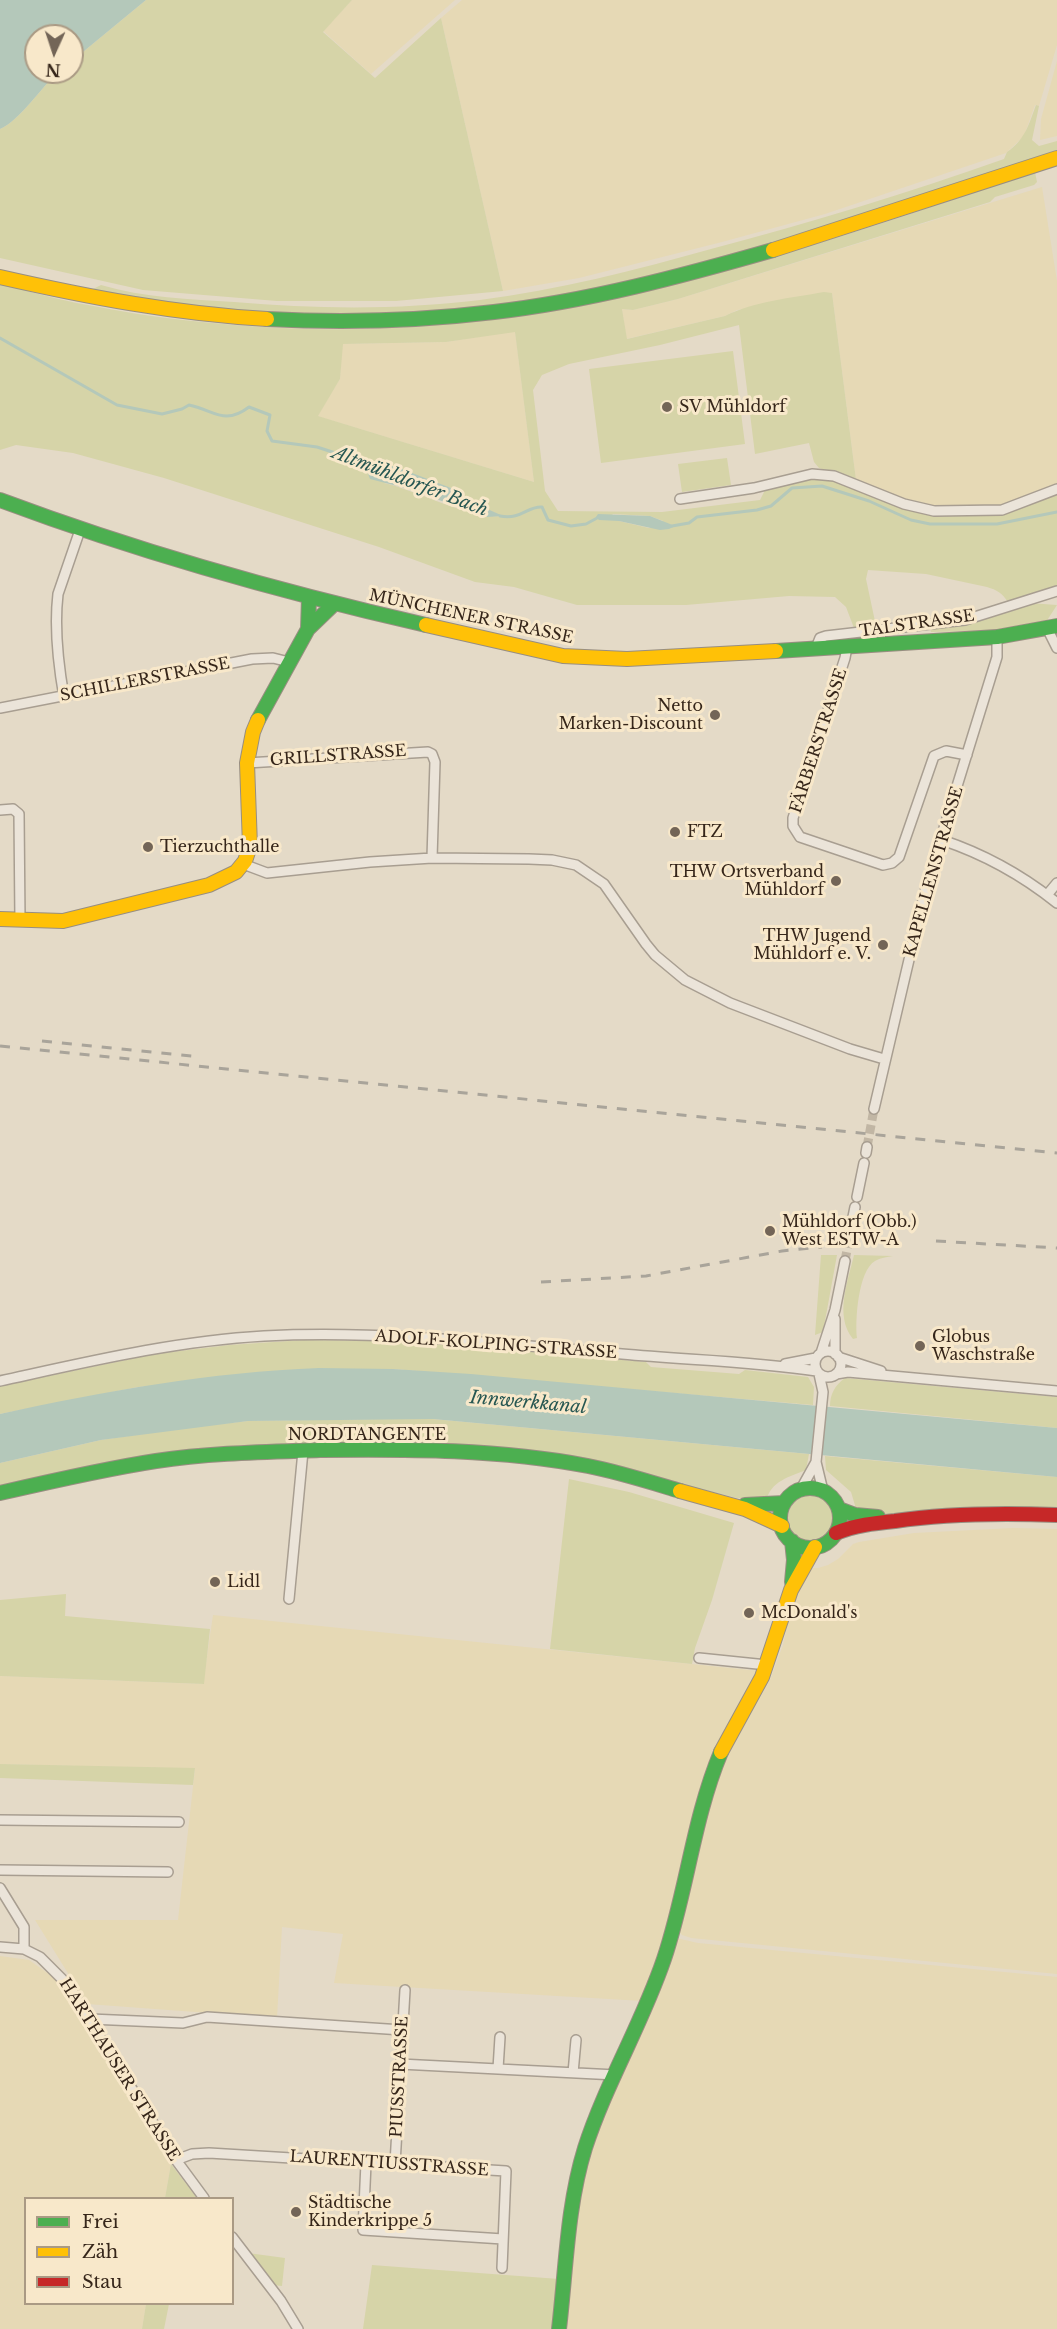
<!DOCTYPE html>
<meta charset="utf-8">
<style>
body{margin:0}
#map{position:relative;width:1057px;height:2329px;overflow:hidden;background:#e4dac7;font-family:"Libre Baskerville",serif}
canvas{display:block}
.legend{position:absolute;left:24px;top:2197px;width:210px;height:108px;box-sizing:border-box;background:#f8e8ca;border:2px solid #aa9a84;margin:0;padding:8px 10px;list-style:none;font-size:18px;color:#36261a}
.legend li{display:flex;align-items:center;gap:12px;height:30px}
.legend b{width:30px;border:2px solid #aa9a84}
.north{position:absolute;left:24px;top:24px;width:60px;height:60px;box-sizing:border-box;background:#f8e8ca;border:2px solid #aa9a84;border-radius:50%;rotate:183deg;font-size:16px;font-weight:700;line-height:24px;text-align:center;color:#36261a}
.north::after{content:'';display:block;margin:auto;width:21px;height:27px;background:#736557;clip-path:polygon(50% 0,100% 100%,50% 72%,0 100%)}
</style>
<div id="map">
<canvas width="1057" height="2329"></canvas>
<ul class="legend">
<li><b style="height:8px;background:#4caf50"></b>Frei</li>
<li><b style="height:8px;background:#ffc107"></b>Zäh</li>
<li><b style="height:8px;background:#c62828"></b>Stau</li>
</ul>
<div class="north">N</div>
</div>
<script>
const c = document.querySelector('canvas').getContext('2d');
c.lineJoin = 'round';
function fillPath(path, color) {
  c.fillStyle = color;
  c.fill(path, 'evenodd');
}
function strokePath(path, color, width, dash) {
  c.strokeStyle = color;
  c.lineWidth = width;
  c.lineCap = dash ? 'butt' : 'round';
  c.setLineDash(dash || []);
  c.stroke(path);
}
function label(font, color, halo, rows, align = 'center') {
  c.font = font + ' "Libre Baskerville",serif';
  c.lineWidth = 6;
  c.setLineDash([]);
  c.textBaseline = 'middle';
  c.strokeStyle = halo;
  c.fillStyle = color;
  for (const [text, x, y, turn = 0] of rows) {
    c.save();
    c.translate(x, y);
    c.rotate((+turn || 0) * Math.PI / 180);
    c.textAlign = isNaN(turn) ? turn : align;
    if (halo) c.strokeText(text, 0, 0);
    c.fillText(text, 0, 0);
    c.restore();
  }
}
fillPath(new Path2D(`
 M352,0H455L371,74L323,31Z
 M462,0H1057V45L1039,106L1035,105L1024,136L1006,153L825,214L722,242L579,278L503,291L441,18Z
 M1057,61V136L1040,140L1041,119Z
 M1042,187L1057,281V485L1004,506L937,507L901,499L856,480L832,293L737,310L725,316L626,339L622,309L633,310L678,299Z
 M515,331L534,482L317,416L340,379L342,344L446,342Z
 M1013,1528L1057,1529V1974L691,1938L682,1935L678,1931L703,1820L720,1767L752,1708L760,1698L770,1680L783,1645L790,1612L806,1568H818L828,1565L838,1559L853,1544L859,1542L914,1533Z
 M213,1615L760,1671L726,1733L668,1930L643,2001L334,1983L343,1934L282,1927L277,2018L87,2004L35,1920H178L195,1769L0,1764V1676L203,1684Z
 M676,1938L698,1943L1057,1977V2329H564L576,2208L592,2142Z
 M0,1956L29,1960L59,1981L77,2005L171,2164L165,2198H26V2304H146L142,2329H0Z`), '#e6d9b5');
fillPath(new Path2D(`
 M146,0H352L323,32L375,78L441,18L503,291L396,301H277L143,290L0,258V129C19,121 41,88 58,72H72V61Z
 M1036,105L1039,106L1032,140L1039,146L1057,141V150C891,205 725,267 552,297C454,314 354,319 255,312C201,308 144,306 93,289L101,285C144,298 190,299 234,302C316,309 399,310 480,300C558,290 636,270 711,249C810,223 908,193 1004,159L1007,152C1025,140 1029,124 1036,105Z
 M1035,172L1037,182L1034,185L995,197L990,202L678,299L633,310L622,309L627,339L725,316C755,301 791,298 824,292L832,293L856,480L819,468L814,462L809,443L755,454L739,325L660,345L569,364L542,375L533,390L545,491L558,511L662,512L760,500L766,488L815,477L830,478L902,506L972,514L1057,492V587L1008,602C1002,593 997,590 987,587L926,574L868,570L866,579L876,626L854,628L846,607L835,597L789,596L686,605H577L514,587L475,582L379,547L164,478L73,453L16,445L0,450V284C29,291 58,300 88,305C152,318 218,325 284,328C544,341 792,254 1035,172ZM515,332L534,482L318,416L340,379L343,344L446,342ZM427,481L451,488L474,503L501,516C469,519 419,491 384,483ZM612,514L650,516L663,521L649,528L619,521Z
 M733,351L745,444L601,463L589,369Z
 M727,458L731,485L682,492L678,464Z
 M1029,603L1057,605L1046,622L987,631L931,632L930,629L933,627L993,616Z
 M821,1255H837L823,1332L815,1335Z
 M854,1255L893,1256C887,1257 880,1258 875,1261C858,1271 855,1321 857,1338L853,1339C834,1316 848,1281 854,1255Z
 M304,1340L406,1341L646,1362L651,1367L739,1374L745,1370L808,1377L814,1387L813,1405L393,1369L138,1387L0,1414V1386L155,1354L229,1345Z
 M845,1378L1057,1397V1428L830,1406C830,1394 835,1385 845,1378Z
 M376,1419H433L809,1454L806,1470C789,1477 771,1481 766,1501L737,1498L676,1483L459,1446L379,1443L307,1444L231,1448L0,1488V1463L101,1440L183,1428L248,1421Z
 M825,1456L1057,1477V1509L882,1514L857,1512L851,1492L826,1470Z
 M569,1479L629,1492L734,1523L712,1600L695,1648L692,1664L550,1649Z
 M788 1518a23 23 0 1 1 46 0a23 23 0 1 1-46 0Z
 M66,1594L65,1616L210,1629L204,1684L0,1676V1600Z
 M0,1764L195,1768L193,1785L0,1778Z
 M171,2164L197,2198H165Z
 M248,2253L285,2258L282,2286L272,2285Z
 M372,2265L559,2279L554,2329H363Z
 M146,2304H169L164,2329H142Z`), '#d6d4a8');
fillPath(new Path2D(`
 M0,0H146L72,61V36H36V72H58C41,88 19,121 0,129Z
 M367,463H380L399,468L451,488L474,503L503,516L487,517L405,488L370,479L367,471Z
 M598,514L650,516L675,526L669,529L660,530L619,521L599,520L596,517Z
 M319,1368L393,1369L471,1374L1057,1428V1477L433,1419L248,1421L101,1440L0,1463V1414C105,1391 211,1372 319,1368Z`), '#b4c8ba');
strokePath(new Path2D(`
 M0,338L117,405L162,414L182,409L189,405C214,410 224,426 249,407L270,415L267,431L272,441L317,447L369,464
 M500,516C522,520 527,506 542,507L548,520L571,526L586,524L599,517
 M672,526L689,523L697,517L757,510L771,506L792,488L822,486L869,501L911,520L930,524H997L1057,512`), '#b4c8ba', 3);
strokePath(new Path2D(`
 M867,1147L874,1109
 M845,1261L852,1222`), '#c1b6a4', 9, [9, 4.5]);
const street = new Path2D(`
 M680,499L754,488L812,474L834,476L904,504L934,511L1002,510L1057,489
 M1047,628L1057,648
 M847,647L845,658L793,818V826L800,837L883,865L892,863L899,857L934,756L946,751L967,755
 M816,648L820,638L826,636L965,620L1057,591
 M64,697C58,663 54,628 58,594L80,530
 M0,708L252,659L273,658L289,662
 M247,763L428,752L432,754L435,762L432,858
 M0,810L13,809L19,814L20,921
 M942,840C984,854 1022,875 1057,903
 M243,864L267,873L370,862L432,858L529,859L552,860L576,865L604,884L646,944L655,955L685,980L730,1003L850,1049L884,1059
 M1047,895L1057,883
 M874,1109L927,883L997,657V637
 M866,1153L867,1147
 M857,1197L864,1163
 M852,1222L855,1207
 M835,1319V1354
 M815 1364a13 13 0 1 1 26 0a13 13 0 1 1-26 0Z
 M821,1353L835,1310L845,1261
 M838,1357L881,1371
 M785,1364L816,1358
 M836,1374L848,1372L1057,1391
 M0,1381C87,1362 174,1341 264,1336C384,1330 503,1344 622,1354C687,1360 753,1361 817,1371
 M816,1462L823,1491
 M801,1489L816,1462L823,1392L819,1374
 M289,1599L303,1451
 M699,1658L767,1665
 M0,1820L179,1822
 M0,1870L168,1872
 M0,1888L24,1927V1949
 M0,1947L24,1949L40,1957L67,1984L176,2160L204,2198
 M90,2019L183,2023L207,2017L402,2030
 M400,2064L616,2075
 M498,2069L500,2037
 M573,2073L576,2040
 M176,2160L192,2154L209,2153L506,2171L502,2268
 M366,2163L363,2230L503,2239
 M395,2164L405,1990
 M232,2237L281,2301L298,2329`);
const fast = new Path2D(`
 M267,319C343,323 419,321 494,312C589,301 682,276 773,250
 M0,500C139,552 281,592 426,625
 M308,629L309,598
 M776,651L997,637L1057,626
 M258,720L308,629L335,603
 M780 1518a30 30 0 1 1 60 0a30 30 0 1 1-60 0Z
 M0,1493C52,1481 104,1469 156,1461C210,1453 265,1452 320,1450C409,1449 500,1449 588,1466C619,1472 650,1482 680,1491
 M745,1505L784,1503
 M839,1509L855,1515L878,1517
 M792,1541L794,1560L792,1582
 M559,2329C566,2270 567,2206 585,2148C606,2083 642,2024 664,1959C687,1891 693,1819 721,1752`);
const slow = new Path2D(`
 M773,250L1057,158
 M0,277C88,297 177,314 267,319
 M426,625L563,656L627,659L776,651
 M0,919L63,921L209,885L236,872L245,861L250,846L247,763L253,732L258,720
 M680,1491L745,1509L782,1526
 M721,1752L762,1677L791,1590L815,1547`);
const jam = new Path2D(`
 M836,1533C855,1525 875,1523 895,1521C949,1513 1003,1513 1057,1515`);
strokePath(street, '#a89e91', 12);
strokePath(fast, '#988e81', 16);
strokePath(slow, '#988e81', 16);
strokePath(jam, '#988e81', 16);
strokePath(street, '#ebe4d9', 9);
strokePath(fast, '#4caf50', 14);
strokePath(slow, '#ffc107', 14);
strokePath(jam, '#c62828', 14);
strokePath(new Path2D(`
 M42,1041L200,1057
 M0,1046L1057,1153
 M936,1241L1057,1248
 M541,1282L646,1276L782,1251L822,1247`), '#a9a49a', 3, [10, 10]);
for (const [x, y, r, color] of [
 [667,407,6,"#736557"],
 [715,715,6,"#736557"],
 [675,832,6,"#736557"],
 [148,847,6,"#736557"],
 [836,881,6,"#736557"],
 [883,945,6,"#736557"],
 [770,1231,6,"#736557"],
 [920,1346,6,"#736557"],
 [215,1582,6,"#736557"],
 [749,1613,6,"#736557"],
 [296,2212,6,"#736557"]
]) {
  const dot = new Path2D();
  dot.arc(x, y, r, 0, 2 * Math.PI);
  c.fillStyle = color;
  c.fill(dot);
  strokePath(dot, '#f8e8ca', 2);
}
label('16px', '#36261a', '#f8e8ca', [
 ["SV Mühldorf",679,407],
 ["Netto",703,706,"right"],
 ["Marken-Discount",703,724,"right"],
 ["FTZ",687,832],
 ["Tierzuchthalle",160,847],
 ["THW Ortsverband",824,872,"right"],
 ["Mühldorf",824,890,"right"],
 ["THW Jugend",871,936,"right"],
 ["Mühldorf e. V.",871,954,"right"],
 ["Mühldorf (Obb.)",782,1222],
 ["West ESTW-A",782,1240],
 ["Globus",932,1337],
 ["Waschstraße",932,1355],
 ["Lidl",227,1582],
 ["McDonald's",761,1613],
 ["Städtische",308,2203],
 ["Kinderkrippe 5",308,2221]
], 'left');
label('16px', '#36261a', '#f8e8ca', [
 ["MÜNCHENER STRASSE",471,617,12],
 ["TALSTRASSE",917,624,-8],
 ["SCHILLERSTRASSE",145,680,-11],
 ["FÄRBERSTRASSE",819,741,-72],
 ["GRILLSTRASSE",338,756,-4],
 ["KAPELLENSTRASSE",934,872,-74],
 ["ADOLF-KOLPING-STRASSE",496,1345,4],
 ["NORDTANGENTE",367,1435],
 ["HARTHAUSER STRASSE",119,2070,58],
 ["PIUSSTRASSE",400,2077,-87],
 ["LAURENTIUSSTRASSE",389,2164,4]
]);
label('italic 18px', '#275752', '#f8e8ca', [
 ["Altmühldorfer Bach",410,482,21],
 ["Innwerkkanal",528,1403,5]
]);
</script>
